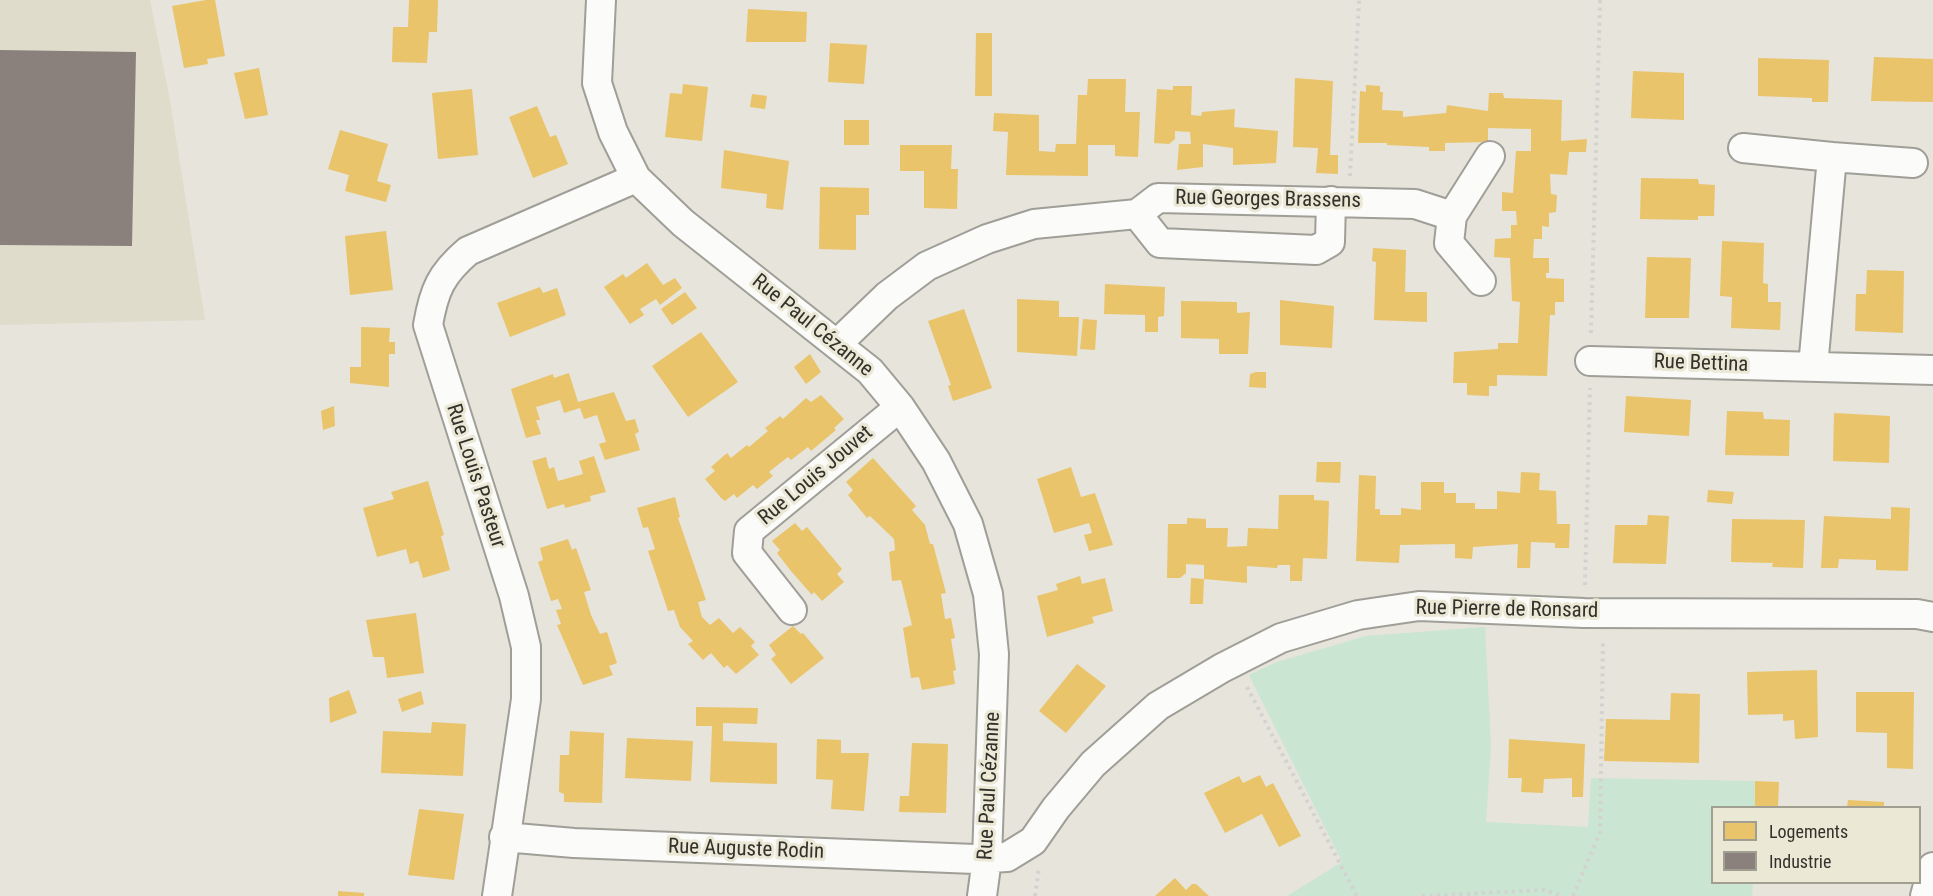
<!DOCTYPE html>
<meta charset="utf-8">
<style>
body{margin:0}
#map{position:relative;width:1933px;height:896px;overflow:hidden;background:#e6e4db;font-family:"Roboto Condensed",sans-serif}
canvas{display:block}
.legend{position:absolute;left:1711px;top:806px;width:210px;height:78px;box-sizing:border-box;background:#ebe8d6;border:2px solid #a19f92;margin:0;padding:8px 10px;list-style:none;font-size:18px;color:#32312b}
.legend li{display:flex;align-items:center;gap:12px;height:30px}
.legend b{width:30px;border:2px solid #a19f92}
</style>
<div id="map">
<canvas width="1933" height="896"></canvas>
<ul class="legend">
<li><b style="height:16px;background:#e9c46a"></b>Logements</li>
<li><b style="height:16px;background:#8a817c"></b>Industrie</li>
</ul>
</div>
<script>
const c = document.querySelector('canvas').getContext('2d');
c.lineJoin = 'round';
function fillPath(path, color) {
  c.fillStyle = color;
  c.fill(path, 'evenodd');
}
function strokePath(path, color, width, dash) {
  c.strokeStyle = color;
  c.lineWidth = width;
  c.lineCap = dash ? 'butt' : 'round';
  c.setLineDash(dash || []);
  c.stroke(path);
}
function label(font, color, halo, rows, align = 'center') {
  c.font = font + ' "Roboto Condensed",sans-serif';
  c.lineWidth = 6;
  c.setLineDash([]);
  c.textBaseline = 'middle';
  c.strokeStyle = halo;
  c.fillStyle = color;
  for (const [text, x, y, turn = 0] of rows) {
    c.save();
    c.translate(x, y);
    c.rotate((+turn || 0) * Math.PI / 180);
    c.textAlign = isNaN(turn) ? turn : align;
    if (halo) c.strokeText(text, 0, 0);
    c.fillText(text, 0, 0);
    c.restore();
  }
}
fillPath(new Path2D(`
 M0,0H150L169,95L205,320L0,325Z`), '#dfdccb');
fillPath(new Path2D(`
 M1485,627L1491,747L1486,822L1588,827L1591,778L1755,781V807L1712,808V882L1753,883L1752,896H1287L1342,862L1249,675L1277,662L1366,636Z`), '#cae5d2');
fillPath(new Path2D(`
 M206,0H215L225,56L207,59L208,64L184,68L172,6Z
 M409,0H438L437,32H429L427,63L392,62L393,27H408Z
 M748,9L807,12L806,42H746Z
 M976,33H992V96H975Z
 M830,43L867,45L864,84L828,82Z
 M1874,57L1933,59V102L1871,101Z
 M1758,58L1829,60L1828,102H1812V98L1758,96Z
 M259,68L268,115L245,119L234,73Z
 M1633,71L1684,73V120L1631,118Z
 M1295,78L1333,81L1330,155H1338V174L1316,173L1318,148L1293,147Z
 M1088,79H1126L1125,112H1140L1138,157L1115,156V145H1088V176L1006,175L1008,132L993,131L994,113L1039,115V151L1055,152L1056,144H1076L1078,95H1087Z
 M683,84L708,87L702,141L665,137L670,93L682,94Z
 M1366,85L1380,86V92H1383L1382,110L1403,111V117L1446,113L1447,105L1488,111L1489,93H1503L1504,98L1562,100L1561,141L1587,139L1586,152H1569L1567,175L1550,174L1551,194L1557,195L1556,212L1549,213V227L1542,226V239H1534L1533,258H1549V273H1546V278L1564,279V302H1555V315H1550L1547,376L1497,375V386H1489V396L1467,395V383H1453L1454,352L1498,349V343H1518L1520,302L1512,301L1510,258L1494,257L1495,239L1511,238V225H1517L1516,211H1502V192L1513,193L1516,151H1531V129L1488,128V142L1445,143V151H1429V147L1387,145V143H1358L1360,91L1366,92Z
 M1173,86H1192L1191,115L1201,116L1202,112L1235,109L1234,127L1278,131L1276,163L1233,165V148L1203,144V167L1177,170L1179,144H1191L1190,132L1175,131V139L1169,144L1154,143L1157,89L1173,90Z
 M472,89L478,155L438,159L432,93Z
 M752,94L767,96L765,109L750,107Z
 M537,106L550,137L556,135L568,164L533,178L509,117Z
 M844,120H869V145H844Z
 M340,130L388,144L377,181L391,185L386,202L345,191L349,175L328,169Z
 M900,145H952L951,169H958L957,209L924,208V171H900Z
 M724,150L789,161L783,210L766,208L767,194L721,188Z
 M1641,178L1698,179L1699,184L1715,185L1714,216H1698V220L1640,219Z
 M820,187L869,188V215H856V250L819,249Z
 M386,231L393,290L350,295L345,236Z
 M1722,241L1764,243L1763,283L1768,284V302H1781L1780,330L1731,328L1732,297L1720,296Z
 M1373,248L1406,250L1405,292H1427V322L1374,320L1376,262L1372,261Z
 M1647,257L1691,258L1689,318H1645Z
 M647,263L663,285L675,278L682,288L660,305L656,299L640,309L644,315L630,324L604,287L623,274L626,278Z
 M1867,270L1904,271L1903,333L1855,331L1856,294H1866Z
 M1105,284L1165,287L1164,316L1158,317V332H1145V315L1104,314Z
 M540,287L543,293L557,288L566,315L510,337L497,303Z
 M685,292L697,308L672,325L661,309Z
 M1017,299L1059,301V317H1079L1077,356L1017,352Z
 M1280,300L1334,306L1332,348L1280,345Z
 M1181,301L1237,302V313L1250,312L1248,354H1219V339L1181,338Z
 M964,309L992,388L953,401L948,386L951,385L928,321Z
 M1083,319L1097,320L1095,350L1080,349Z
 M361,327L390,328L389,342H395V354H389V387L350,383V367H361Z
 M701,332L738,382L688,417L652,366Z
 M810,354L821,372L806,384L794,367Z
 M1256,372H1266V388L1249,387L1250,374Z
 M569,373L578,402L614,392L626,421L635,419L639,432L635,434L640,450L605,460L599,444L606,442L597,415L584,419L580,408L564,413L560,400L536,407L540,420H536L541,434L526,438L511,389L553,374L554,378Z
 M821,395L844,419L834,428L836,430L811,451L808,447L791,460L788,457L779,464L769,472L773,476L757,489L753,485L737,498L734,494L725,501L721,498L705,479L715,471L711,467L727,453L731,458L747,445L749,447L768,431L765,428L780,416L783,419L806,398L811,402Z
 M1626,396L1691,400L1689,436L1624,432Z
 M334,406L335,426L323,430L321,411Z
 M1727,411L1763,412L1764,419L1790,420L1789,456L1725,455Z
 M1834,413L1890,416L1889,463L1833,461Z
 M594,456L606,492L590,496L591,501L565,508L564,504L547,509L532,461L546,457L549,469L554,467L558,481L583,474L579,461Z
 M873,458L916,506L912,510L925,525L930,544H933L946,593L941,594L945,619L951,618L955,638L951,639L956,670L953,671L955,684L922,690L919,677L911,678L903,628L912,625L901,580L892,581L889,552L895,550L894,539L870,516L867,518L848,495L853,490L846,482Z
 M1317,462H1341L1340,483L1316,482Z
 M1071,467L1081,497L1095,493L1113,545L1089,551L1084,535L1092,533L1089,523L1054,533L1037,479Z
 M1521,472L1540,473L1539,490L1556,491L1557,524H1570L1569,548H1555V543L1531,542L1530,568H1517L1518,544L1473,547L1472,559L1455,558V544L1400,545L1399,563L1356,561L1359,475L1376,476L1375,509H1380V515H1401V508L1421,510V482H1444V493H1456V503H1475V509H1497V491L1520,493Z
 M428,481L444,535L441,536L450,570L423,578L418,561L410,564L406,549L377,557L363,508L394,499L391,492Z
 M1708,490L1734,492L1732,504L1707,502Z
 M1279,495H1314V500L1329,501L1327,559L1303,558L1302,581H1290V565H1278L1277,568L1247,566V583L1204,579V565L1186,564V573L1180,578H1167L1168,524H1187V518L1206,519V528H1228L1227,547L1247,546L1248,528L1278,529Z
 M675,497L680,517L678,518L706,600L698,602L702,617L710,625L719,618L733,633L740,627L755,642L751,646L759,655L736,674L727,665L724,668L711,653L703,660L688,644L693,641L680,627L674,610L668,611L648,551L655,549L648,527L643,528L637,508Z
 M1891,507L1910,508L1908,571L1876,570V560L1839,559L1838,568H1821L1824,516L1891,519Z
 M1648,515L1669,516L1666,564L1613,563L1615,525H1647Z
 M1732,519L1805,520L1803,568L1772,567L1773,563L1731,562Z
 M795,523L802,531L807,527L842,569L837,574L844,582L822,601L814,592L812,595L791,571L777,553L780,550L772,541Z
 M568,539L572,550L576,548L591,590L584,592L591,615L600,634L607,632L617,663L609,666L613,675L583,685L557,625L561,624L556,610L562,609L558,599L551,601L538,562L543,560L540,548Z
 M1080,576L1082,584L1105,578L1113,611L1092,617L1094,623L1047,637L1037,596L1058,590L1056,584Z
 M1191,578L1204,579L1203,604H1190Z
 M416,613L424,673L387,678L384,657H373L366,620Z
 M793,626L801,634L803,633L824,658L791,684L771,659L776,655L769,645Z
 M1077,664L1106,686L1066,733L1039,711Z
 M1817,670L1818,737L1795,739L1794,720L1783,721V714L1748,715L1747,672Z
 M349,690L357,713L330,723L329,698Z
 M421,691L424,704L402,712L398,699Z
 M1856,692H1914L1913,769L1887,768V733L1856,732Z
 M1671,693L1700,694L1699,763L1604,761L1606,719L1670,720Z
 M696,707L758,708L757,724L723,723V741L777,743V784L710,782L712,726H696Z
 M432,722L466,724L463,776L381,773L383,731L431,733Z
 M570,731L604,733L602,803L564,802V794L559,792L560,755H569Z
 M627,738L693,741L691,781L625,778Z
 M817,739L841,740V753H869L864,811L831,809L833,780L816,779Z
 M1509,739L1585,744L1583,797H1572V778L1544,779L1543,793L1521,792L1522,778H1508Z
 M912,743L948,744L946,813L899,812L900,796H909Z
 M1260,775L1266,787L1273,783L1301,836L1279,847L1262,814L1225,833L1204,793L1239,776L1243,783Z
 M1755,781L1779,782L1778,807H1755Z
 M1848,800L1884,802V807H1847Z
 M419,809L464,814L454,880L408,875Z
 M1175,878L1186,890L1192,884H1196L1209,896H1155Z
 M338,891L364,893V896H338Z`), '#e9c46a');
fillPath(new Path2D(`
 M0,50L136,52L132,246L0,245Z`), '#8a817c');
const street = new Path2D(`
 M601,0L597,83L613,132L636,178L683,223L870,371L900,407L936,461L968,524L988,594L994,654L987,859L982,896
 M1743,148L1832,157
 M1137,214L1160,243L1316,250L1330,242L1331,201
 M1481,281L1449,243L1452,216L1490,156
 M838,343L887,296L927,266L987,239L1034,224L1137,214L1158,198L1415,204L1452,216
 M1590,361L1933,370
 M1813,367L1832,157L1913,163
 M792,610L747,553L749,531L900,407
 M504,837L574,843L975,859L1007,857L1033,841L1056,808L1093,764L1158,706L1222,668L1281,638L1358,615L1419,606L1584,613L1917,614L1933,617
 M497,896L526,699V647L514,596L428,325C434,290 441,274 468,251L636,178
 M1925,896L1933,867`);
strokePath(street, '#9f9e97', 32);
strokePath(new Path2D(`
 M1350,176L1359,0
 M1591,333L1600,0
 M1585,585L1590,388
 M1247,687L1357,896
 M1035,896L1039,868
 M1422,896L1544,890L1562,896
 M1573,896L1600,832L1603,640`), '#d2d2d0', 4, [3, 4.5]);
strokePath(street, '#fbfbfa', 28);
label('21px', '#32312b', '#ebe8d6', [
 ["Rue Georges Brassens",1268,200,1],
 ["Rue Paul Cézanne",812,326,39],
 ["Rue Bettina",1701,364,2],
 ["Rue Louis Pasteur",475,476,72],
 ["Rue Louis Jouvet",816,476,-40],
 ["Rue Pierre de Ronsard",1507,610,1],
 ["Rue Paul Cézanne",990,786,-87],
 ["Rue Auguste Rodin",746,850,2]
]);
</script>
